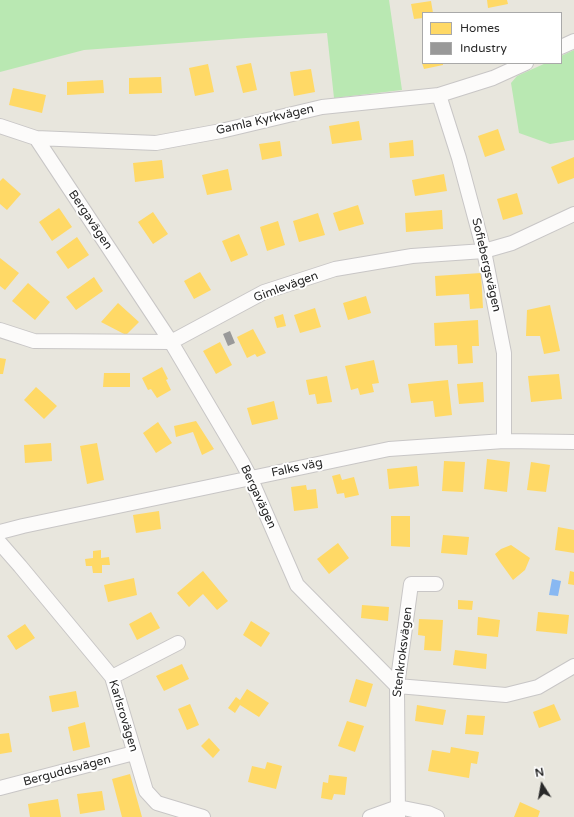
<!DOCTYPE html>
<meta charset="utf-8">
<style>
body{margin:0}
#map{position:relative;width:574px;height:817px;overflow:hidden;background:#e8e6dd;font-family:"Varela Round",sans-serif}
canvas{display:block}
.legend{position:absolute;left:422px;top:12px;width:140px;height:52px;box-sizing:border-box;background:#fff;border:1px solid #a9a9a9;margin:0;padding:5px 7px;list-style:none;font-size:12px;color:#282828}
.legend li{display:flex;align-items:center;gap:8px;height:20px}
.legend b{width:20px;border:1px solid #a9a9a9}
.north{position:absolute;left:522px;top:765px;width:40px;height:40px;-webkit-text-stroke:3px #fff;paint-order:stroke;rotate:349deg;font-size:11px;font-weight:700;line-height:16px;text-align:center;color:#282828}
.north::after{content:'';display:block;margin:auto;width:14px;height:18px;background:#282828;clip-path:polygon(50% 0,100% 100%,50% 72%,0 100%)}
</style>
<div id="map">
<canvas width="574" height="817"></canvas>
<ul class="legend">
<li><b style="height:11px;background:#ffd966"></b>Homes</li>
<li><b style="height:11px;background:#999"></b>Industry</li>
</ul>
<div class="north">N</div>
</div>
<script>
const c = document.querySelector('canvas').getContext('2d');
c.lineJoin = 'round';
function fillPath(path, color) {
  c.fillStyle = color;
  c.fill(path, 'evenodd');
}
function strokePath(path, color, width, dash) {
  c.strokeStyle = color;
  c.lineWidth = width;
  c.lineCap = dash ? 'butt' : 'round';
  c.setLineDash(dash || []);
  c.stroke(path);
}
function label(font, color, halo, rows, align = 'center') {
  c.font = font + ' "Varela Round",sans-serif';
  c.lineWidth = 4;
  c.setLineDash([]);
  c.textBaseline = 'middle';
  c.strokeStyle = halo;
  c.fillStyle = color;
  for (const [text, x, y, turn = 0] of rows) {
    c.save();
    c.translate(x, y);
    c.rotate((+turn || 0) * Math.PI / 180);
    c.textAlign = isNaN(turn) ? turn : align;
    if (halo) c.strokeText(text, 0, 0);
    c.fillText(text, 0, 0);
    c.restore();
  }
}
fillPath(new Path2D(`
 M0,0H389L402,90L334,98L327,33L246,38L84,50L0,72Z
 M574,50V140L550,144L519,133L511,83L517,76L546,63H561V56Z`), '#b9e8b2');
fillPath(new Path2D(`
 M552,579L561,581L558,596L549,595Z`), '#88b8f2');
fillPath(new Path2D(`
 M487,0H507L508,4L488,8Z
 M431,1L433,13H423V18L414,19L411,4Z
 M251,63L257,90L243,93L236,66Z
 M422,63H443V65L424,69Z
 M208,64L214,92L195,96L189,68Z
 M311,69L315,92L294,96L290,72Z
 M161,77L162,93L129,94V78Z
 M103,80L104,93L67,95V82Z
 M13,88L46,95L42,113L9,105Z
 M359,121L362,140L332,144L329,126Z
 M498,129L505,150L485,157L478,136Z
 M413,140L414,156L390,158L389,143Z
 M280,141L282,156L262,160L259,144Z
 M574,157V178L558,184L551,167Z
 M162,160L164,178L135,182L133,163Z
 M228,169L232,190L207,195L202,175Z
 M444,174L447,191L415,196L412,180Z
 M3,178L21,194L7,210L0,204V181Z
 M517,193L523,214L503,220L497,199Z
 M358,205L364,224L339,231L333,213Z
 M59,208L72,227L52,241L39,222Z
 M442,210L443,229L406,232L405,213Z
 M153,212L168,234L153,244L138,222Z
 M318,213L325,235L299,242L293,221Z
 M278,221L285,245L267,251L260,227Z
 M239,234L248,255L231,262L222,241Z
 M77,237L89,255L68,269L56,252Z
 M0,258L19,273L5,290L0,286Z
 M200,272L211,290L194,299L184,281Z
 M481,273L483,308L470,309L469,294L436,296L435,276Z
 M94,277L103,291L76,310L66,297Z
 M28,283L50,302L35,320L12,301Z
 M366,296L371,313L348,320L343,303Z
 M118,303L139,322L126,335L101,322Z
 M550,305L560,351L544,354L540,336H526L527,310Z
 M315,308L321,327L300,333L294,315Z
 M283,314L286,326L277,328L274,317Z
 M478,320L479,346H472L473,363L458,364L457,345L435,346L434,323Z
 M253,329L266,353L257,357L255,354L247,358L237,337Z
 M220,342L232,365L216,374L203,351Z
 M0,358L6,359L3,374H0Z
 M374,360L379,383L372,384L374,392L360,395L358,388L351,390L345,366Z
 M162,367L168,379L166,380L171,390L157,398L151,389L148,390L142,378Z
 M104,373H130V387H103Z
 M559,374L562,399L531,402L528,376Z
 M327,376L332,402L317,404L315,394L309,395L306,380Z
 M448,380L452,415L435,417L433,401L411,403L408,384Z
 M483,382L484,402L459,404L457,384Z
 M36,387L57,406L44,419L24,400Z
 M274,401L278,419L252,425L247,408Z
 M196,421L214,449L202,455L193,432L176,437L174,426Z
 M158,422L172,443L156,453L143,433Z
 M51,443L52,461L25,463L24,445Z
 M97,443L104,480L87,484L80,446Z
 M487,459L510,462L507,492L484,489Z
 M444,461L465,462L463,492L442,491Z
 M531,462L550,465L546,492L527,490Z
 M417,466L419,486L389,489L387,469Z
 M340,474L342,480L354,477L359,495L345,498L344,493L337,494L332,476Z
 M306,485L307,490L316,489L318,508L294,511L291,487Z
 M159,511L161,529L136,533L133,515Z
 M391,516H410V547L391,546Z
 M558,527L574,530V553L555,550Z
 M443,535L469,537L467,555L441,553Z
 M338,543L349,558L329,574L317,559Z
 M511,545L530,558L525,570L513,580L500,562L495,554L501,549Z
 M101,550V558L109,557L110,565H102V573H93L92,566H86L85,559L93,558V551Z
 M203,571L228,601L217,610L203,594L189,607L177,593Z
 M570,571L574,572V585L568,584Z
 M134,578L137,595L108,602L104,585Z
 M458,600L473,601L472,610L458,609Z
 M362,605L389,607L388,621L361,618Z
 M151,612L160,628L137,640L129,624Z
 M538,612L569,615L567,634L536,631Z
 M478,617L500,620L498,637L477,635Z
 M419,619L443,620L441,651L424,650L425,636L418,635Z
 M251,621L270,633L261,647L243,635Z
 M25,624L35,638L16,650L7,636Z
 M455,650L487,654L486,669L453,665Z
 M182,664L189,679L164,691L156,676Z
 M356,679L373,684L366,707L349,702Z
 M247,689L269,703L259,717L240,705L235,713L228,708L236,697L240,700Z
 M76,691L79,707L52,712L49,696Z
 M190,704L199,725L187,730L178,709Z
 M554,704L561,720L539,728L533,712Z
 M417,705L446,710L443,725L415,721Z
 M467,715L485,716L483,735L465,734Z
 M347,721L364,726L355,752L338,746Z
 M85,722L90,747L73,751L68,727Z
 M9,733L12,752L0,754V734Z
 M209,738L220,750L213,758L201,746Z
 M451,747L479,752L477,764L471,763L469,778L428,771L432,750L450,753Z
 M267,762L282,766L276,789L248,782L252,766L265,769Z
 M130,774L142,817H122L112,779Z
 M329,775L347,777L345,795L334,794L332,800L321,798L323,782L328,783Z
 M102,791L105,810L80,814L77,794Z
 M58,799L61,817H30L28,804Z
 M520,802L540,811L538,817H514Z`), '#ffd966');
fillPath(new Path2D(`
 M230,331L235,343L228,346L223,334Z`), '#999');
const street = new Path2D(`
 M561,47L574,41
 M439,95L459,158L484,251L504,353V441
 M0,126L36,138L156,143L221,131L322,107L439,95L493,78L526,63
 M36,138L171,342L242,462L250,477L297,585L397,686L506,695L538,687L574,666
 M0,330L34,341L171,342L264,292L335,269L412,256L484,251L512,243L574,214
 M0,532L23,526L389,449L504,441L574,442
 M0,543L20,566L112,677L146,791L157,803L203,817
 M112,677L178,643
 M0,788L134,753
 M370,817L398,807L428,813L437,817
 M398,817L397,686L411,584H436`);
strokePath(street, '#c8c6c6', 16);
strokePath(street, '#fcfbfa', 14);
label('12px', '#282828', '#fff', [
 ["Gamla Kyrkvägen",265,120,-13],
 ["Bergavägen",90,220,56],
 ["Sofiebergsvägen",486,265,77],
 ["Gimlevägen",286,287,-20],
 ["Falks väg",297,468,-12],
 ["Bergavägen",258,497,65],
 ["Stenkroksvägen",403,652,-83],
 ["Karlsrovägen",123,716,73],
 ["Berguddsvägen",67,771,-15]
]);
</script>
